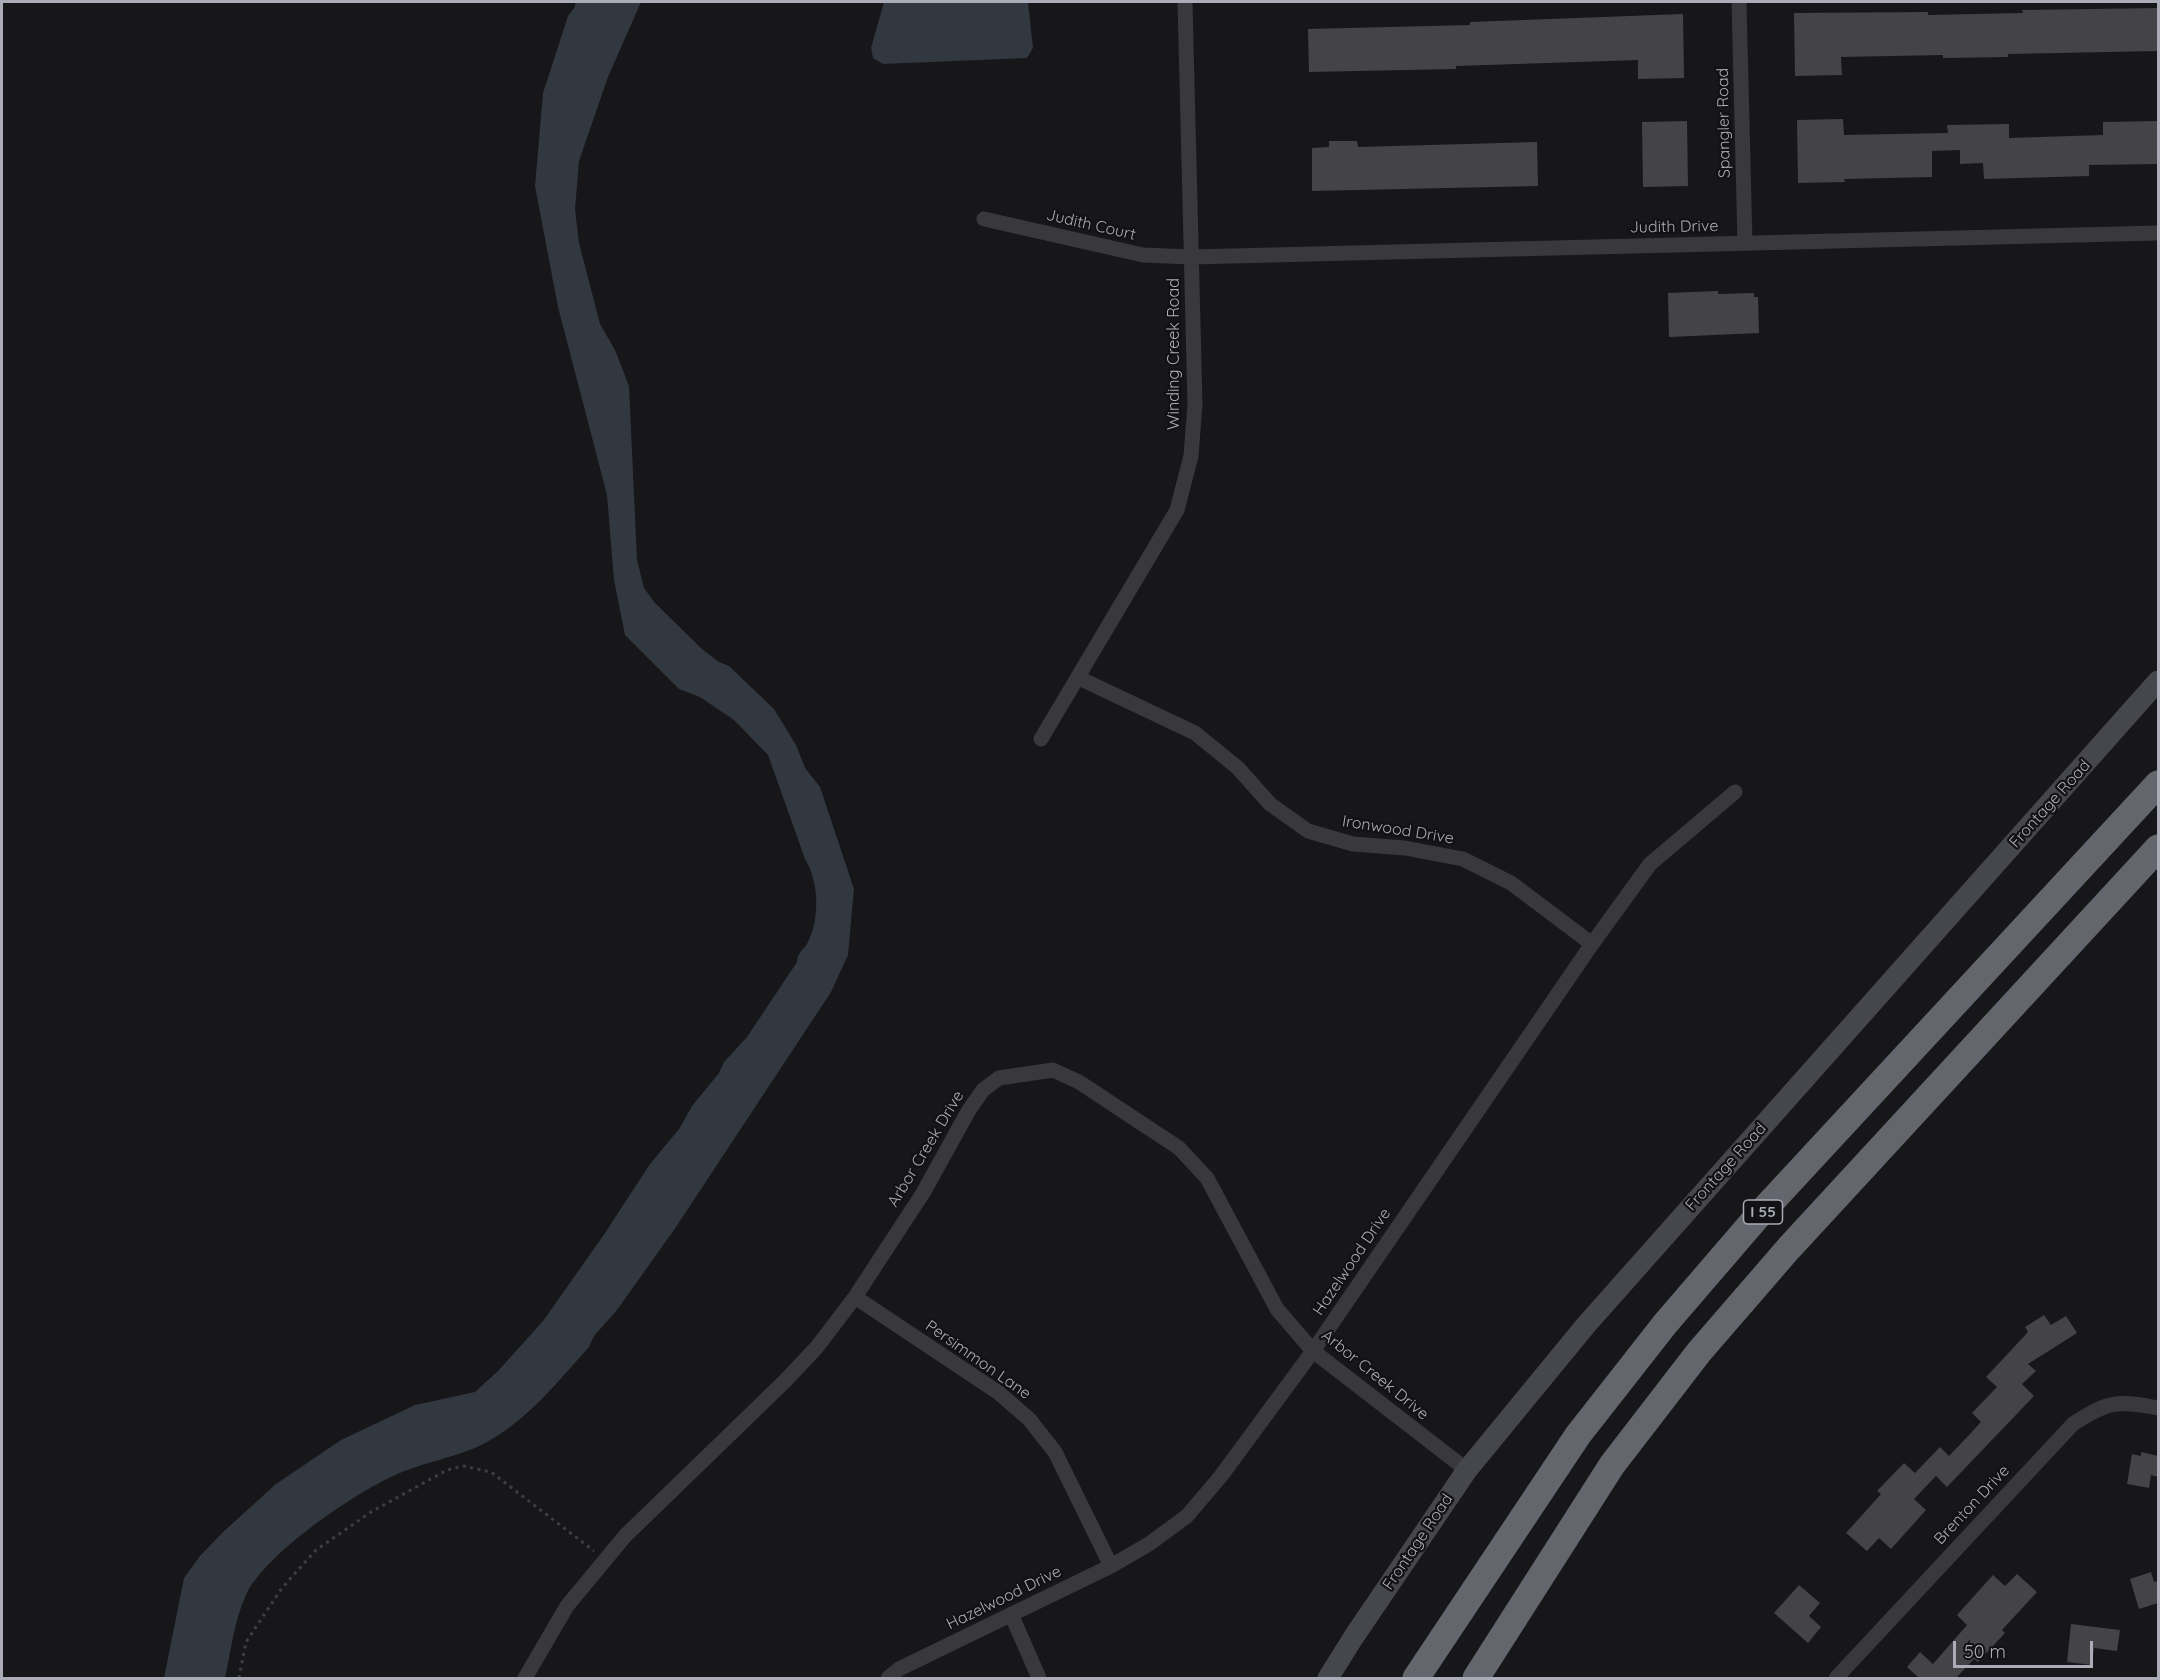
<!DOCTYPE html>
<style>
body{margin:0}
#map{position:relative;width:2160px;height:1680px;overflow:hidden;background:#171618;font-family:Quicksand,sans-serif}
canvas{display:block}
.frame{position:absolute;inset:0;border:3px solid #aaadb7;pointer-events:none}
.scale{position:absolute;left:1953px;top:1641px;width:140px;height:27px;box-sizing:border-box;border:3px solid #aaadb7;border-top:0;padding-left:8px;font-size:18px;line-height:21px;white-space:nowrap;color:#aaadb7;-webkit-text-stroke:4px #121113;paint-order:stroke}
</style>
<div id="map">
<canvas width="2160" height="1680"></canvas>
<div class="frame"></div>
<div class="scale">50 m</div>
</div>
<script>
const c = document.querySelector('canvas').getContext('2d');
c.lineJoin = 'round';
function fillPath(path, color) {
  c.fillStyle = color;
  c.fill(path, 'evenodd');
}
function strokePath(path, color, width, dash) {
  c.strokeStyle = color;
  c.lineWidth = width;
  c.lineCap = dash ? 'butt' : 'round';
  c.setLineDash(dash || []);
  c.stroke(path);
}
function label(font, color, halo, rows, align = 'center') {
  c.font = font + ' Quicksand,sans-serif';
  c.lineWidth = 4.5;
  c.setLineDash([]);
  c.textBaseline = 'middle';
  c.strokeStyle = halo;
  c.fillStyle = color;
  for (const [text, x, y, turn = 0] of rows) {
    c.save();
    c.translate(x, y);
    c.rotate((+turn || 0) * Math.PI / 180);
    c.textAlign = isNaN(turn) ? turn : align;
    if (halo) c.strokeText(text, 0, 0);
    c.fillText(text, 0, 0);
    c.restore();
  }
}
fillPath(new Path2D(`
 M576,2H641L608,77L579,161L575,209L579,243L600,324L615,350L629,386L637,560L644,588L655,603L702,649L719,662L729,666L774,709L796,745L805,768L820,787L854,889L848,955L831,992L676,1227L617,1310L594,1336L589,1347C558,1381 529,1419 487,1442C460,1457 422,1462 393,1476C352,1495 265,1554 246,1595C234,1621 231,1651 225,1678H164L184,1578L200,1556L223,1532L276,1484L341,1440L415,1405L475,1392L498,1371L543,1321L603,1236L650,1164L679,1129L692,1106L719,1073L724,1062L747,1037L797,962C797,952 804,950 808,942C820,918 819,882 805,859L768,755L734,720L700,697L679,689L625,635L614,580L607,495L558,307L535,186L543,93L568,16L574,8Z
 M884,2H1028L1033,48L1027,58L883,64L873,58L871,48Z`), '#313840');
fillPath(new Path2D(`
 M2158,8V51L2008,54V57L1943,58V55L1841,57L1842,75L1795,76L1794,13L1928,12V15L2023,13L2022,10Z
 M1683,14L1684,78L1638,79V60L1456,66V69L1309,72L1308,29L1470,25V22Z
 M1843,119L1844,135L1948,133L1947,125L2009,124V138L2103,135V122L2158,121V164L2089,165V176L1984,179L1983,163L1960,164V150L1932,151V177L1844,179L1845,182L1798,183L1797,120Z
 M1687,121L1688,186L1643,187L1642,122Z
 M1329,141H1357L1358,147L1537,142L1538,186L1312,191V148L1329,147Z
 M1718,291V294L1754,293V297H1758L1759,333L1669,337L1668,293Z
 M2044,1315L2051,1325L2066,1316L2077,1333L2028,1364L2036,1371L2022,1384L2034,1396L1947,1487L1936,1476L1914,1499L1926,1510L1891,1549L1879,1538L1867,1551L1846,1533L1881,1494L1877,1491L1904,1463L1915,1473L1940,1447L1949,1456L1969,1435L1981,1422L1972,1413L1997,1387L1986,1377L2028,1332L2025,1327Z
 M2141,1452L2158,1456V1477L2151,1475L2149,1488L2127,1484L2132,1454L2141,1456Z
 M2151,1572L2154,1582L2158,1581V1603L2139,1609L2130,1579Z
 M2017,1574L2037,1592L2002,1630L2005,1633L1978,1662L1974,1659L1956,1678H1919L1907,1667L1920,1652L1933,1664L1967,1625L1957,1615L1993,1575L2005,1586Z
 M1799,1585L1820,1603L1809,1616L1821,1627L1808,1643L1774,1613Z
 M2071,1624L2120,1630L2117,1651L2094,1648L2092,1665L2067,1662Z`), '#444448');
strokePath(new Path2D(`
 M239,1678L246,1642L282,1588L316,1550L371,1512L447,1470L463,1466L491,1472L594,1551`), '#3e3f43', 3, [3, 4.5]);
strokePath(new Path2D(`
 M1739,2L1745,243
 M984,219L1143,255L1191,257L2158,233
 M1079,678L1195,733L1238,768L1270,804L1308,831L1353,844L1405,848L1463,859L1511,883L1592,944
 M1041,739L1177,510L1191,456L1195,404L1185,2
 M855,1297L999,1393L1029,1419L1055,1452L1111,1566
 M1011,1614L1039,1678
 M525,1678L567,1606L625,1536L785,1381L817,1347L855,1297L923,1193L969,1110L983,1090L999,1078L1053,1070L1079,1082L1179,1148L1207,1178L1277,1309L1313,1351L1467,1470
 M888,1678L899,1669L1111,1566L1149,1544L1187,1516L1221,1476L1313,1351L1592,944L1650,864L1735,792
 M1836,1678L2073,1424C2108,1401 2118,1400 2158,1408`), '#38383d', 15);
strokePath(new Path2D(`
 M1328,1678L1353,1638L1467,1470L1586,1325L2158,681`), '#46474c', 21);
strokePath(new Path2D(`
 M1416,1678L1578,1435L1665,1324L1757,1217L2158,784
 M1476,1678L1612,1465L1699,1352L1789,1248L2158,848`), '#64666d', 27);
for (const [x, y, w] of [
 [1763,1212,39]
]) {
  const box = new Path2D();
  box.roundRect(x - w / 2, y - 12, w, 24, 4.5);
  c.fillStyle = '#121113';
  c.fill(box);
  strokePath(box, '#aaadb7', 1.5);
}
label('bold 15px', '#aaadb7', null, [
 ["I 55",1763,1212]
]);
label('16px', '#aaadb7', '#121113', [
 ["Spangler Road",1724,123,-91],
 ["Judith Court",1091,225,13],
 ["Judith Drive",1674,227,-1],
 ["Winding Creek Road",1174,354,-90],
 ["Frontage Road",2050,804,-48],
 ["Ironwood Drive",1398,830,9],
 ["Arbor Creek Drive",926,1149,-59],
 ["Frontage Road",1726,1167,-48],
 ["Hazelwood Drive",1352,1262,-56],
 ["Persimmon Lane",978,1360,35],
 ["Arbor Creek Drive",1375,1375,39],
 ["Brenton Drive",1972,1505,-47],
 ["Frontage Road",1418,1542,-56],
 ["Hazelwood Drive",1004,1598,-26]
]);
</script>
